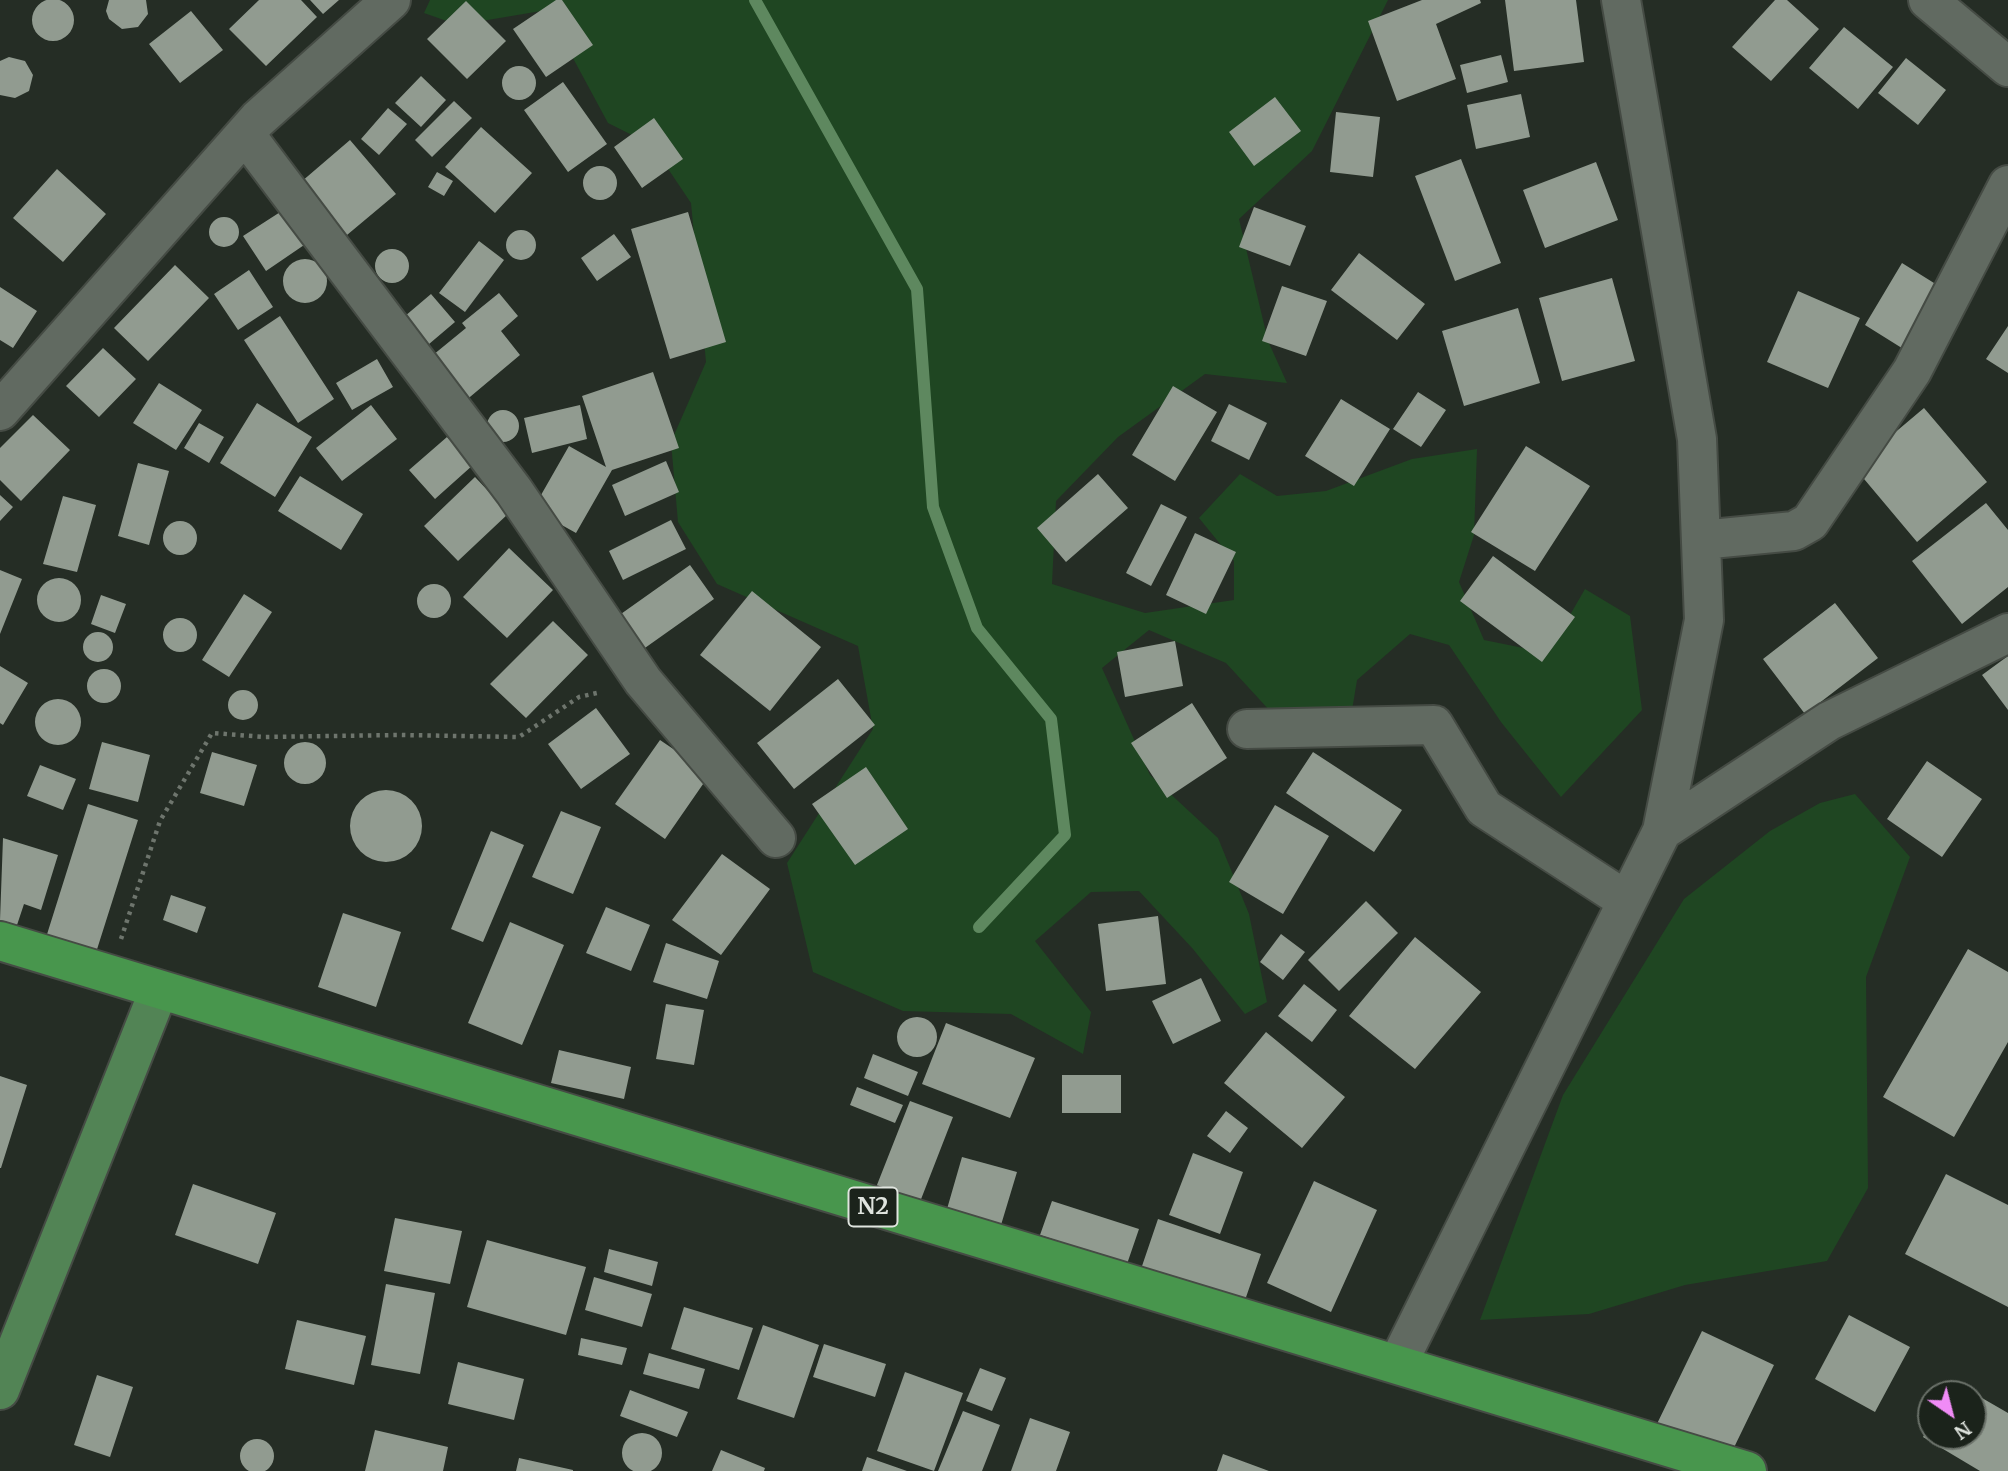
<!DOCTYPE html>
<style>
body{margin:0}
#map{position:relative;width:2008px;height:1471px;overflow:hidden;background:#252d25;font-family:Merriweather,serif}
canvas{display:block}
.north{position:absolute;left:1917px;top:1380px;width:70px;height:70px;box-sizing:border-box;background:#1b231b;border:2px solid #6a7169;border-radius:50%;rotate:145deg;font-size:19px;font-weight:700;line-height:28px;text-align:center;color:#e0e5df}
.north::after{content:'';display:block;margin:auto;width:24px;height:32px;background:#f08bf6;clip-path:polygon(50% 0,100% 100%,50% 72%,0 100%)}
</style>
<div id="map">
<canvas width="2008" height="1471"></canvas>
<div class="north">N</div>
</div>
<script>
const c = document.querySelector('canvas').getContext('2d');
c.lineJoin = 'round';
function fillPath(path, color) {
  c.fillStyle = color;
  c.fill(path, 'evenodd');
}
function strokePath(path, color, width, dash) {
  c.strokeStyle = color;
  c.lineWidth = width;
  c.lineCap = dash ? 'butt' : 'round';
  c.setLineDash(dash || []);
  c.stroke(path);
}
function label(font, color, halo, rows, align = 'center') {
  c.font = font + ' Merriweather,serif';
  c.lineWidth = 7;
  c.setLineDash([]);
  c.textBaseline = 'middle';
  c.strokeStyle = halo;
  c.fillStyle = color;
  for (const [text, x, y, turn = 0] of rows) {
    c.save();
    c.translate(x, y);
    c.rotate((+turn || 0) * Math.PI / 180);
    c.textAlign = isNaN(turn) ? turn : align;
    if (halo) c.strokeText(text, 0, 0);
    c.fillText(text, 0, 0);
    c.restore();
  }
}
fillPath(new Path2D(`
 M430,0H1388L1312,151L1239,219L1268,341L1287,383L1205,374L1118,437L1056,501L1052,584L1145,613L1234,600V561L1199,518L1240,474L1277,496L1326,491L1412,459L1477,449L1474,535L1459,582L1484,640L1548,653L1585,589L1630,616L1642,710L1561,797L1501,722L1449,645L1410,634L1357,680L1348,735L1282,724L1226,663L1149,630L1102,668L1150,775L1218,838L1249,914L1267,1002L1245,1014L1193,949L1139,891L1091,892L1035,941L1091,1012L1083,1054L1011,1014L903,1011L813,972L787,863L873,729L858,646L717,584L678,522L671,442L706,362L691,203L652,145L608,123L547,10L458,25L424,13Z
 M1855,794L1910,857L1866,977L1868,1188L1827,1261L1685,1285L1589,1314L1480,1320L1563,1095L1684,899L1770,831L1820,803Z`), '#1f4622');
strokePath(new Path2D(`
 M755,0L917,289L933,507L977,628L1051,719L1065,835L979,927`), '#5e885f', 12);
fillPath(new Path2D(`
 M32 20a21 21 0 1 1 42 0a21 21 0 1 1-42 0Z
 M109,0H146L148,14L138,27L122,29L109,19L106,11Z
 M259,0H301L317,17L266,66L229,29Z
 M310,0H339L323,14Z
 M556,0H562L593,45L546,77L513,29Z
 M1422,0H1480L1481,3L1436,24L1456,79L1397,101L1368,21Z
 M1505,0H1576L1584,62L1514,71Z
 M1775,0H1787L1819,29L1771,81L1732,47Z
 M466,1L506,41L467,79L427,39Z
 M191,11L223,50L180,83L149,44Z
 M1844,27L1893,67L1858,109L1809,68Z
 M1501,55L1508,82L1467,93L1460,65Z
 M9,57L25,61L33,75L29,91L15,98L0,95V61Z
 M1906,58L1946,90L1918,125L1878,93Z
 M502 83a17 17 0 1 1 34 0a17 17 0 1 1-34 0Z
 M421,76L446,100L421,127L395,103Z
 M563,82L607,144L568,172L524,110Z
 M1521,94L1530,137L1476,149L1467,105Z
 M1275,97L1301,131L1254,166L1229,132Z
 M454,101L472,118L432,157L415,140Z
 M388,108L407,124L379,155L361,139Z
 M1336,112L1380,117L1373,177L1330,172Z
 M654,118L683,159L642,188L614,147Z
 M481,127L532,173L495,213L445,167Z
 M350,140L396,194L347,235L301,182Z
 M1461,159L1501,263L1455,281L1415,176Z
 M1596,162L1618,220L1545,248L1523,190Z
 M583 183a17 17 0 1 1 34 0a17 17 0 1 1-34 0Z
 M57,169L106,214L63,262L13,218Z
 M437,172L453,181L444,196L428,187Z
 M288,207L310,241L266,271L243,236Z
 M1254,207L1306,226L1290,266L1239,247Z
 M688,212L726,342L670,359L631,229Z
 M209 232a15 15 0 1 1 30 0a15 15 0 1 1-30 0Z
 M506 245a15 15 0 1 1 30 0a15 15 0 1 1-30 0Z
 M614,234L631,257L597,281L581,258Z
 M479,241L504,260L465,312L439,293Z
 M375 266a17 17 0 1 1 34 0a17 17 0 1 1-34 0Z
 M1359,253L1425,304L1397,340L1331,290Z
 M283 281a22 22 0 1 1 44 0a22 22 0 1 1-44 0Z
 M1902,263L1942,288L1905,350L1865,325Z
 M175,265L209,298L148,361L114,328Z
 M249,270L273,307L238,330L214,294Z
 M1612,278L1635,361L1562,381L1539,298Z
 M1282,286L1327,301L1306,356L1262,341Z
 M0,287L37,311L13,348L0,340Z
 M1798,291L1860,318L1828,388L1767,362Z
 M499,293L518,316L501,331L520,355L458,407L422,364L466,328L462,323Z
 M431,294L455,322L422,350L398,322Z
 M1518,308L1540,383L1464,406L1442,331Z
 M280,316L334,399L298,423L244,340Z
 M2008,326V373L1986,359Z
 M103,348L136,379L99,417L66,386Z
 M377,359L393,387L352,410L336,383Z
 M653,372L679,448L612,470L576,533L533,509L569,446L606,467L582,396Z
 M159,383L202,410L176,450L133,423Z
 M1173,386L1217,412L1175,481L1132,455Z
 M1418,392L1446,410L1421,447L1393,429Z
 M1341,399L1390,429L1354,486L1305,456Z
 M257,403L312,437L275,497L220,463Z
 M1229,404L1267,423L1249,460L1211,441Z
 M371,405L397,439L342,481L316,448Z
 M580,405L587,439L532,453L524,418Z
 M1924,408L1987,482L1917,542L1854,467Z
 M487 426a16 16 0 1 1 32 0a16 16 0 1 1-32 0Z
 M33,415L70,450L21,501L0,480V448Z
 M199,423L224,437L209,463L184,448Z
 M447,437L473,465L435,499L409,470Z
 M1526,446L1590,486L1535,571L1471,532Z
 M666,461L679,492L625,516L612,485Z
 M138,463L169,471L149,545L118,536Z
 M1098,474L1128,508L1066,562L1037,528Z
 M300,476L363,514L341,550L278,511Z
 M475,477L509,513L458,561L424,526Z
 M0,495L13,507L0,521Z
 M63,496L96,505L77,572L43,564Z
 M1986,503L2008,530V587L1962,624L1912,561Z
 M1161,504L1187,517L1151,586L1126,573Z
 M671,520L686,549L623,580L609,551Z
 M163 538a17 17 0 1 1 34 0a17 17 0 1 1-34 0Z
 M1195,533L1236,552L1206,614L1166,595Z
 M509,548L553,590L507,638L463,597Z
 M1493,556L1575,617L1542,662L1460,601Z
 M690,565L714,599L635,655L611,621Z
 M0,570L22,579L0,634Z
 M37 600a22 22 0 1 1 44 0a22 22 0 1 1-44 0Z
 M417 601a17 17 0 1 1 34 0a17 17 0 1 1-34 0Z
 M752,591L821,647L770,711L700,655Z
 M244,594L272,612L229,677L202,660Z
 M101,595L126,604L115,633L91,624Z
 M1835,603L1878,658L1805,714L1763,659Z
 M163 635a17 17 0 1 1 34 0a17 17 0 1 1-34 0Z
 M553,621L588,655L526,718L490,684Z
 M83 647a15 15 0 1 1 30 0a15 15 0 1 1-30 0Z
 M1175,641L1183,686L1125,697L1117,652Z
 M2008,656V710L1982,675Z
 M0,666L28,683L3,725L0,723Z
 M87 686a17 17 0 1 1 34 0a17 17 0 1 1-34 0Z
 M838,679L875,725L794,789L757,743Z
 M228 705a15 15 0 1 1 30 0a15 15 0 1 1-30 0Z
 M35 722a23 23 0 1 1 46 0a23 23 0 1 1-46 0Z
 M1192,703L1227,758L1167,798L1131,743Z
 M596,708L630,754L581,789L548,744Z
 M660,740L710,774L665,839L615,804Z
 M102,742L150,755L138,802L89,789Z
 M284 763a21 21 0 1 1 42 0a21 21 0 1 1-42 0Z
 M212,752L257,765L244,806L200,793Z
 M1313,752L1402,810L1374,852L1286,793Z
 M1927,761L1982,799L1942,857L1887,819Z
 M40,765L76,779L63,810L27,796Z
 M866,767L908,829L855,865L812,804Z
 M350 826a36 36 0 1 1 72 0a36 36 0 1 1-72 0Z
 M88,804L138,820L93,962L43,947Z
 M1275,805L1329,836L1283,914L1229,882Z
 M561,811L601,827L573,894L532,877Z
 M491,831L524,845L483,942L451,929Z
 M3,838L58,855L41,910L24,904L17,925L0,920Z
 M722,854L770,889L721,955L672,920Z
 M171,895L206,907L197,933L163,920Z
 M1366,901L1398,933L1339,991L1308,960Z
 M606,907L650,925L631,971L586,953Z
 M343,913L401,932L376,1007L318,987Z
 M1158,916L1166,984L1106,991L1098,924Z
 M510,922L564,945L522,1045L468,1023Z
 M1281,934L1305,952L1283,980L1260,962Z
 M1415,937L1481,992L1415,1069L1349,1016Z
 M666,943L719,961L707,999L653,982Z
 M1968,949L2008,972V1042L1954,1137L1883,1097Z
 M1201,978L1221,1021L1173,1044L1152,1001Z
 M1304,984L1337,1010L1312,1042L1278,1016Z
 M666,1004L704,1010L694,1065L656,1059Z
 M897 1037a20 20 0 1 1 40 0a20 20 0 1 1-40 0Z
 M946,1023L1035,1058L1010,1118L922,1084Z
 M1266,1032L1345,1097L1302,1148L1224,1083Z
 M559,1050L631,1067L624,1099L551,1083Z
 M873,1054L918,1072L908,1096L864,1078Z
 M1062,1075H1121V1113H1062Z
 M0,1076L27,1085L1,1168H0Z
 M857,1087L903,1105L895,1123L850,1105Z
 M910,1101L953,1117L918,1207L875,1190Z
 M1226,1111L1248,1128L1230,1153L1207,1136Z
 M1193,1153L1243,1172L1220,1234L1169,1215Z
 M962,1157L1017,1172L1001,1225L947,1209Z
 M1946,1174L2008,1205V1307L1905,1254Z
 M1314,1181L1377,1210L1331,1312L1267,1283Z
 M193,1184L276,1213L258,1264L175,1235Z
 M1052,1201L1139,1229L1127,1264L1040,1235Z
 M395,1218L462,1231L450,1284L384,1271Z
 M1158,1219L1261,1254L1244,1303L1141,1269Z
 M487,1240L586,1267L566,1335L467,1307Z
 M609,1249L658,1262L652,1286L604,1272Z
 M594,1277L652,1294L642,1327L585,1310Z
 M386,1284L435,1293L420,1374L371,1365Z
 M684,1307L753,1328L739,1370L671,1349Z
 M1849,1315L1910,1347L1875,1412L1815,1379Z
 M297,1320L366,1336L354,1385L285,1369Z
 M763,1325L819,1345L794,1418L737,1399Z
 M1702,1331L1774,1365L1726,1464L1654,1430Z
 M581,1338L627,1348L622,1365L578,1355Z
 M824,1344L886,1364L875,1397L813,1377Z
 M649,1353L705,1369L699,1389L643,1374Z
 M458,1362L524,1379L514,1420L448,1404Z
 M980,1368L1006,1378L992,1411L966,1401Z
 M905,1372L963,1393L934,1471L877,1451Z
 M97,1375L133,1387L110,1457L74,1445Z
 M1956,1383L2008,1413V1471H1980L1923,1437L1931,1423V1436H1973V1394H1949Z
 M630,1390L688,1412L677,1437L620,1416Z
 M963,1411L1000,1425L982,1471H938Z
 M1030,1418L1070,1432L1056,1471H1011Z
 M375,1430L448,1447L443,1471H365Z
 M622 1453a20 20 0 1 1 40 0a20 20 0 1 1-40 0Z
 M240 1456a17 17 0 1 1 34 0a17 17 0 1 1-34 0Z
 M721,1450L765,1468L764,1471H712Z
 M1223,1454L1269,1471H1217Z
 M867,1457L907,1471H862Z
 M519,1458L573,1470V1471H516Z`), '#919b90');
const minor = new Path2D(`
 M1928,0L2008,67
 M245,134L514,491L643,681L776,838
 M0,411L258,119L391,0
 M1701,540L1794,531L1810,522L1912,371L2008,185
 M1247,729L1434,725L1484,808L1627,901
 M1662,831L1829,721L2008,633
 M1398,1363L1662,831L1704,620L1697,439L1621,0`);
const major = new Path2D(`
 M0,1390L159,990`);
const highway = new Path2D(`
 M0,941L1747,1471`);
strokePath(minor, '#454b44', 42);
strokePath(major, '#454b44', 42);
strokePath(highway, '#454b44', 42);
strokePath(new Path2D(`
 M121,939L160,821L212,733L265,737L401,735L519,737L579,697L601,692`), '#6e756d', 4.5, [3.5, 5]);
strokePath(minor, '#616a61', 38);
strokePath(major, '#528455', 38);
strokePath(highway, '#48964d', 38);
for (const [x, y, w] of [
 [873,1207,49]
]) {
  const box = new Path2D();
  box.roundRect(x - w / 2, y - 19.5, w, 39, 5);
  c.fillStyle = '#1b231b';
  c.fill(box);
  strokePath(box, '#e0e5df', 2);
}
label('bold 23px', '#e0e5df', null, [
 ["N2",873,1207]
]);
</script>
